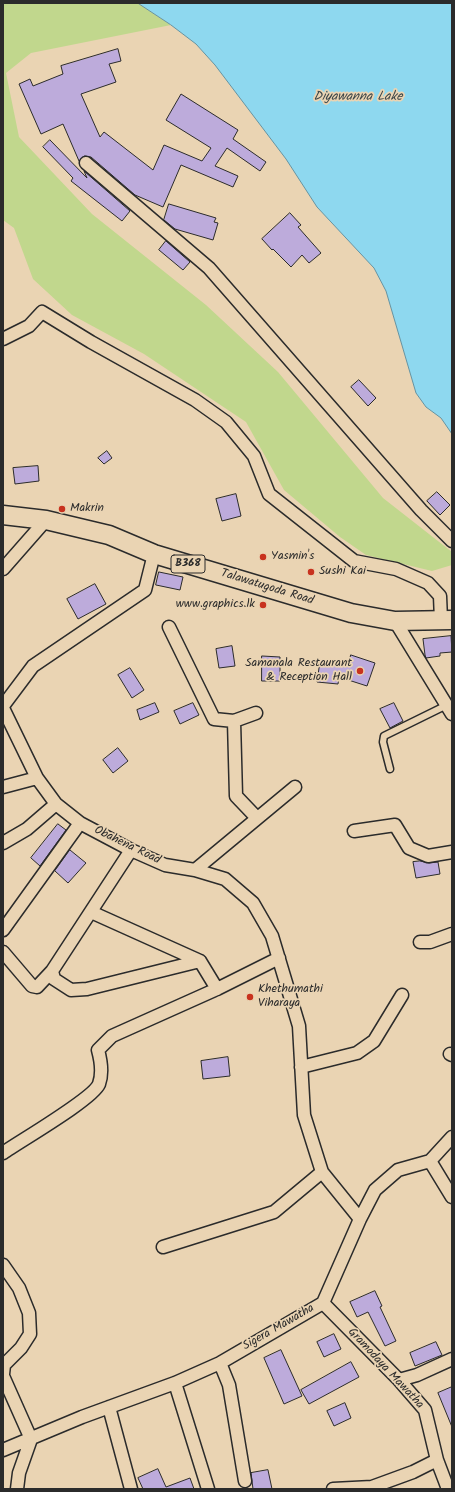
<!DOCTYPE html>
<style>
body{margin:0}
#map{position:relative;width:455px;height:1492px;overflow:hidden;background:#ead4b3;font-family:Kalam,sans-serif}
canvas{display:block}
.frame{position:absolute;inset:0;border:4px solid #2b2b2b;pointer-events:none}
</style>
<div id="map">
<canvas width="455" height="1492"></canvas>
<div class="frame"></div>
</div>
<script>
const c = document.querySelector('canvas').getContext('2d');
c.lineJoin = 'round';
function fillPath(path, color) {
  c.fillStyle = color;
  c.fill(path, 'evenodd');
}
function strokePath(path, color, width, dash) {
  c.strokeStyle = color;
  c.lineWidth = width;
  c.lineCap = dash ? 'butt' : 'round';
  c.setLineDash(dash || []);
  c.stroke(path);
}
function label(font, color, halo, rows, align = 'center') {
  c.font = font + ' Kalam,sans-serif';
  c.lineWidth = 3.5;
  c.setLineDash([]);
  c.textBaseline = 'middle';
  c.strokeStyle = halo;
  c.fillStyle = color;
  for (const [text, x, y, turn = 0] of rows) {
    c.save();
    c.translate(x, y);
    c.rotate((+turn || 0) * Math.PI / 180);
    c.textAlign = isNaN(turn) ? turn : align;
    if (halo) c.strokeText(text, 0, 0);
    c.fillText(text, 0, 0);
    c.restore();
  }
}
fillPath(new Path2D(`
 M3,3H138L171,25L31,53L6,73L19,137L92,214L206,305L278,372L383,498L452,552V565L432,571L366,555L340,537L284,490L246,422L144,354L72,315L33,279L14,228L3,220Z`), '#c1d78d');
const water = new Path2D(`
 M138,3H452V434L441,418L426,407L416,393L386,291L374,268L317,207L286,159L215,65L196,44L171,25Z`);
fillPath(water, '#8ed8ef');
strokePath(water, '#6693a1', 1);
const building = new Path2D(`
 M118,49L121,61L109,64L116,82L81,94L100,137L104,132L153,170L164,145L202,161L211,148L166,120L181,94L238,130L233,139L266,162L260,171L227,148L215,166L238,176L233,187L181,165L163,207L135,195L91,157L84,156L79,161L63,124L41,134L19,84L30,79L33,86L63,74L61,66Z
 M50,140L87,178L84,171L130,211L122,221L71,181L73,178L43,147Z
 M169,204L216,218L214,222L218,223L213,240L175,229L164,220Z
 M290,213L301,225L298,227L321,253L309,263L302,255L291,267L273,249L272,250L262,239Z
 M166,241L190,262L183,270L159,250Z
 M359,380L376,398L368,406L351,387Z
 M107,451L112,458L104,464L98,458Z
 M38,466L39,481L15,484L13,468Z
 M437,492L450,505L440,515L427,501Z
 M236,494L241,516L222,521L216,499Z
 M159,572L183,577L180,590L156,585Z
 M95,584L106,604L78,619L67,599Z
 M451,636L452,652L440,653V656L426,658L425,655L423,639Z
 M232,646L235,666L219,668L216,649Z
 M351,655L375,663L367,686L339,677L338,684L317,682L320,661L348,664Z
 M262,656L280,657V681H262Z
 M130,668L144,690L132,698L118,675Z
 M155,703L159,712L140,720L137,710Z
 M193,703L199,715L180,724L174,711Z
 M394,703L403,721L390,728L380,709Z
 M118,748L128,761L113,773L103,760Z
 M58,824L66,830L40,866L31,858Z
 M70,850L86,863L68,883L55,871Z
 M420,861L429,863L438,862L440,874L416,878L413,862Z
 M228,1057L230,1076L203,1079L201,1061Z
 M375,1291L382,1306L380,1307L396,1341L385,1346L368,1312L357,1317L350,1302Z
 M334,1334L341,1349L324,1357L317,1342Z
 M436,1342L442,1355L415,1366L410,1353Z
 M281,1350L302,1396L284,1404L264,1358Z
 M351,1362L359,1377L309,1404L301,1390Z
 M452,1387V1427L438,1393Z
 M345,1403L351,1418L334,1426L327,1411Z
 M158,1469L166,1487L190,1478L194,1489H143L138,1478Z
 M268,1470L272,1489H253L251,1473Z`);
fillPath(building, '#bdabdb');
strokePath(building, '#2b2b2b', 1);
const lane = new Path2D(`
 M390,769L383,742L384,736L447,705`);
const street = new Path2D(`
 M86,163L209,268L421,510L452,541
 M3,339L29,326L42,312L91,342L195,400L226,422L254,456L269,494L354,561L396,569L428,583L440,596L441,620
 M3,569L46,520
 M395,621L452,714
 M169,627L214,719L234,721L256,713
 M3,706L33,666L145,590L154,554
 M3,708L37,778L56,804L80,823L131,850L165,865L195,870L225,879L253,903L272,936L299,1026L304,1115L322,1172L360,1219
 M234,721L236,796L257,818
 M3,787L37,778
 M354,831L395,825L409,848L428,856L452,852
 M3,843L27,829L56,804
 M131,850L52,971L54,979L71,990L87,989L200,961
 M195,870L295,787
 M91,912L200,961L217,989
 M3,930L80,823
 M420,942H430L452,934
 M3,952L32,986L37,987L52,971
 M450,1054L452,1055
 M301,1067L357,1053L374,1041L402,995
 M3,1153C20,1141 93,1099 99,1084C103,1073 101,1061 98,1050L112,1036L217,989L279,958
 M430,1161L452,1197
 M163,1247L274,1212L322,1172
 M3,1265L19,1288L29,1313L30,1334L21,1348L4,1365L3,1374
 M323,1303L399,1380L425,1410L437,1460L448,1489
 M220,1363L229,1385L245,1481
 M3,1376L31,1439L19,1473L17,1489
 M399,1380L417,1375L452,1359
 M175,1383L208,1489
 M109,1407L131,1489
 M3,1450L82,1417L175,1383L220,1363L323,1303L360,1219L375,1190L398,1170L430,1161L452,1137
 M333,1489L372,1487L413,1472L437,1460`);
const primary = new Path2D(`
 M3,515L46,520L109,535L154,554L351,613L395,621L452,620`);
strokePath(lane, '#2b2b2b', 9);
strokePath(street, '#2b2b2b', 15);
strokePath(primary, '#2b2b2b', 21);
strokePath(lane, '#ead4b3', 6);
strokePath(street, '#ead4b3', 12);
strokePath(primary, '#ead4b3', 18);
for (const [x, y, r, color] of [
 [62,509,4,"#c8321e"],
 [263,557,4,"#c8321e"],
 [311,572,4,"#c8321e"],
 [263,605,4,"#c8321e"],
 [360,671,4,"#c8321e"],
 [250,997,4,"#c8321e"]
]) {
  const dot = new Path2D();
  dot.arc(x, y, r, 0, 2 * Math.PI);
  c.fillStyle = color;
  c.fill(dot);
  strokePath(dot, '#ead4b3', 1.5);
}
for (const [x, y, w] of [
 [188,564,34]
]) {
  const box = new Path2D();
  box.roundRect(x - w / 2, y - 9, w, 18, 3);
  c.fillStyle = '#ead4b3';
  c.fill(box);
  strokePath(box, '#2b2b2b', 1);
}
label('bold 11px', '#2b2b2b', null, [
 ["B368",188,564]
]);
label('12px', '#2b2b2b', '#ead4b3', [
 ["Makrin",70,509],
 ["Yasmin's",271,557],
 ["Sushi Kai",319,572],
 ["www.graphics.lk",255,605,"right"],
 ["Samanala Restaurant",352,664,"right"],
 ["& Reception Hall",352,678,"right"],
 ["Khethumathi",258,990],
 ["Viharaya",258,1004]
], 'left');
label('12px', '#2b2b2b', '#ead4b3', [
 ["Talawatugoda Road",267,588,17],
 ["Obahena Road",127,846,26],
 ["Sigera Mawatha",279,1328,-30],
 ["Gramodaya Mawatha",385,1369,47]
]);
label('italic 13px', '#3a4548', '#ead4b3', [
 ["Diyawanna Lake",358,98]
]);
</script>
